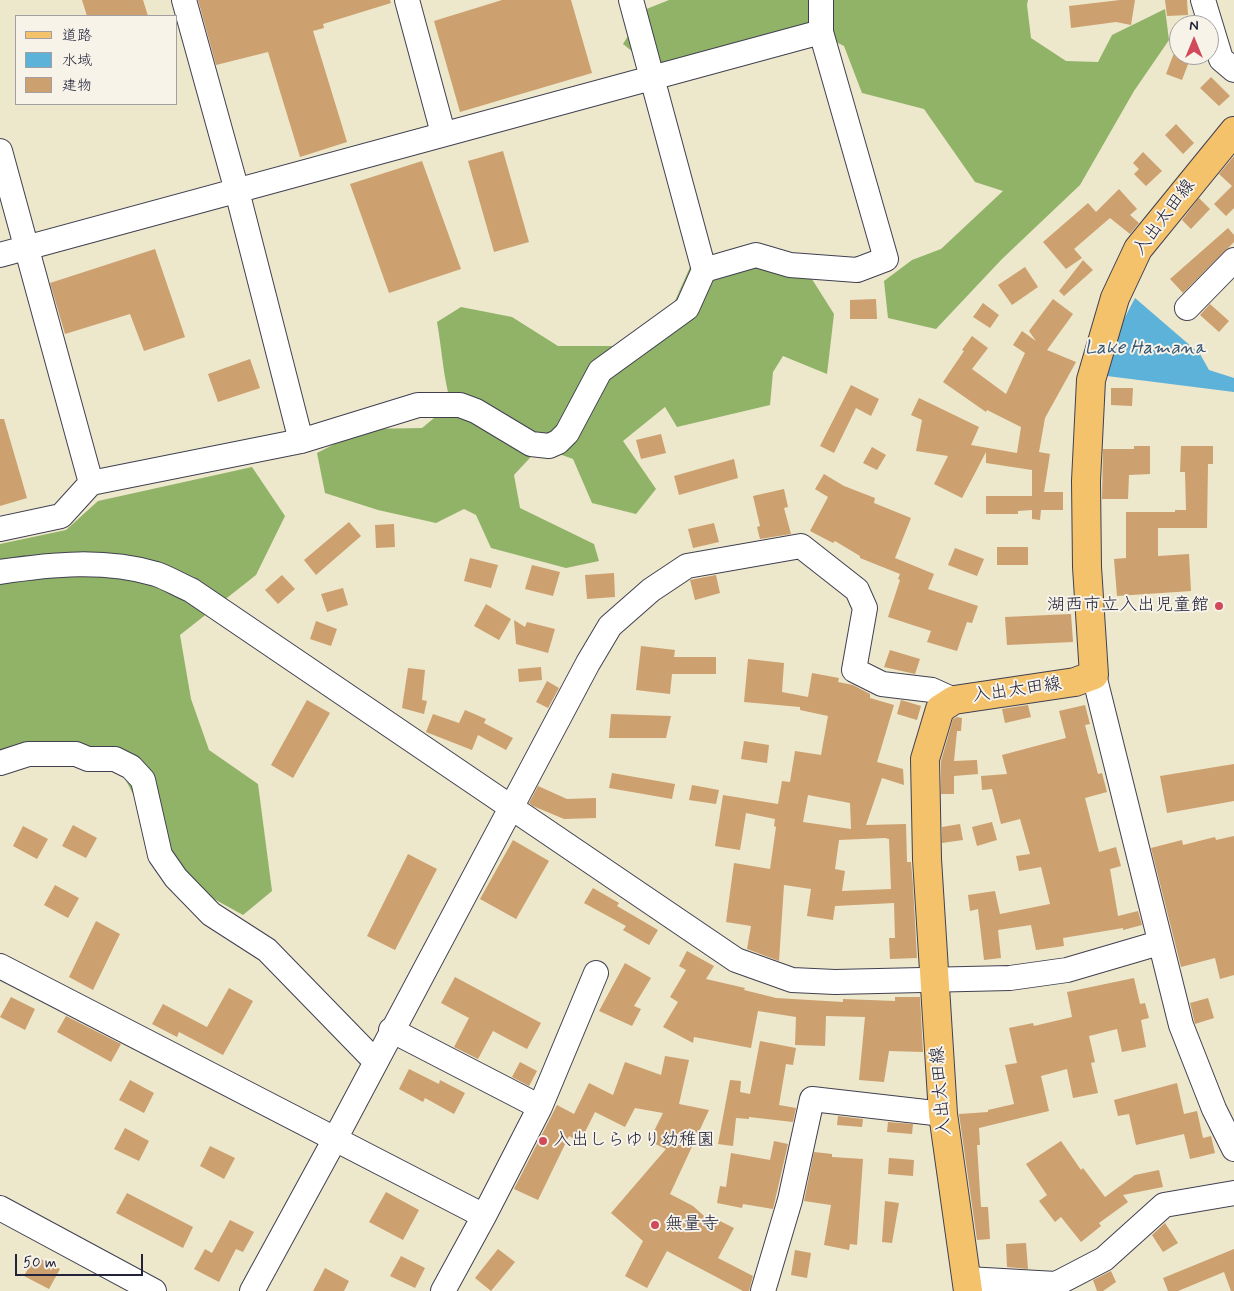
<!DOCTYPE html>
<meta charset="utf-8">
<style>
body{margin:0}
#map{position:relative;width:1234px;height:1291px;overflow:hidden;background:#ede7cc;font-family:Mynerve,"Klee One",sans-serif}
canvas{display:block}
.legend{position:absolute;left:15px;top:15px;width:162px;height:90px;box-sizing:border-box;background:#f7f3e8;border:1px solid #a29fa3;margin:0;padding:6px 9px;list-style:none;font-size:15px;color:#22223b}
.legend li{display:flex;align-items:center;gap:10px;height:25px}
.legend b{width:25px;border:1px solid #a29fa3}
.north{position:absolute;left:1169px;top:15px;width:50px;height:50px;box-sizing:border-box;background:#f7f3e8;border:1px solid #a29fa3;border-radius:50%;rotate:0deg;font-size:14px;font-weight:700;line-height:20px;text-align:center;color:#22223b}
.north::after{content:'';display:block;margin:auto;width:18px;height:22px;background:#d1495b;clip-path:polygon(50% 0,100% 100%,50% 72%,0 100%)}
.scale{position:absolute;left:15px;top:1254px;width:128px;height:22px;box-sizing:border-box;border:2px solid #22223b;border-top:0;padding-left:6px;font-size:15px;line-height:18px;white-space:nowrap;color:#22223b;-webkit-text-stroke:4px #f7f3e8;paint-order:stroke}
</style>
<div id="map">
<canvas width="1234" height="1291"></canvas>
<ul class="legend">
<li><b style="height:6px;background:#f4c26a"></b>道路</li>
<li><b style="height:14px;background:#5cb2d9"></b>水域</li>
<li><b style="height:14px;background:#cca06f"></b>建物</li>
</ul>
<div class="north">N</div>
<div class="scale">50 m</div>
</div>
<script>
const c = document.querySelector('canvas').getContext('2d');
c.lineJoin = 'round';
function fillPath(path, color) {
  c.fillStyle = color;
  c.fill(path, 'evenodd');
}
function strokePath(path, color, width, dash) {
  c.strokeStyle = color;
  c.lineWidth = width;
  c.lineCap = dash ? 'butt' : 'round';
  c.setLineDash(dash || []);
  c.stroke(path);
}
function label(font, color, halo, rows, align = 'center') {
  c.font = font + ' Mynerve,"Klee One",sans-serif';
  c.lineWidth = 4;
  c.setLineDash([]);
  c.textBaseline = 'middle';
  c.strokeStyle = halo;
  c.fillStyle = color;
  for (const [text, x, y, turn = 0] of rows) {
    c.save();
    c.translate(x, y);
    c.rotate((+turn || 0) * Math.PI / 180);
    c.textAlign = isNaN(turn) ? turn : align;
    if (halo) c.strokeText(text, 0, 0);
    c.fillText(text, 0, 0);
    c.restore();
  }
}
fillPath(new Path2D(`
 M669,0H1028L1027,5L1031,38L1066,61L1098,62L1112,35L1165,9L1169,40L1134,91L1080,185L1002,259L936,329L888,318L884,281L912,260L941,249L1003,191L975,182L924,109L862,93L844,46L804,26L656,71L623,44L644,10Z
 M759,264L810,276L834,314L827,374L783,356L773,372L770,405L677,427L665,407L623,441L656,489L636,514L592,503L573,459L540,447L514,475L520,508L594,544L599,561L566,568L491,548L476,515L464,509L436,523L378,510L325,493L317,453L364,429L422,428L451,404C443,376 442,350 437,322L461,307L512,317L558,346H614L654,332L670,312L690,267L728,271Z
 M252,467L285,516L256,575L180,635L191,699L209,750L258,784L272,891L243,915L176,878L115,759L57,754L0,771V544L66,530L98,501Z`), '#90b368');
fillPath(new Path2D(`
 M1135,298L1200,354L1209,370L1234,378V392L1107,376L1110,346Z`), '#5cb2d9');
fillPath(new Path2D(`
 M82,0H143L148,16H87Z
 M198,0H390L391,3L323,24L324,28L313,31L347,142L300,157L268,52L216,65Z
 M502,0H571L592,73L460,112L434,21Z
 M1120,0H1135L1131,25L1116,22L1071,28L1069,6Z
 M1165,0H1187L1188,15L1167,16Z
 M1174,53L1190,59L1182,80L1166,74Z
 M1211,77L1230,96L1219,106L1200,88Z
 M1176,124L1194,143L1183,154L1165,135Z
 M503,151L529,242L494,252L468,161Z
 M1143,152L1162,171L1146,186L1134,174L1139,169L1133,163Z
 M1234,156V208L1226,216L1214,204L1232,186L1219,174Z
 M422,161L461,269L389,293L350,184Z
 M1119,189L1137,209L1130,215L1139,223L1130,234L1110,218L1074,249L1082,258L1066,269L1043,242L1088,203L1096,212Z
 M1199,198L1210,209L1191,229L1182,220Z
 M1228,228L1234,235V242L1183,293L1170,279Z
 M155,249L185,337L144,351L130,314L65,334L50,283Z
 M1083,260L1093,270L1064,296L1059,291Z
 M1025,267L1038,287L1012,305L998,285Z
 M876,299L877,319H850V300Z
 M1053,299L1073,314L1047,350L1076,362L1045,418L1039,452L1050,454L1044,492H1063V510H1041L1040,520L1032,519V510L1018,511V514H986V496H1032V470L986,463V452L962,498L934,484L948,456L916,451L922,420L911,415L919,398L979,427L971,445L1017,453L1021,427L987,410L986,412L943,382L964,351L962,350L972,336L988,348L972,369L1006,394L1025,353L1013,345L1022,331L1036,341L1029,331Z
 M983,303L999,315L990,328L973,317Z
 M1210,304L1229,321L1219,332L1200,315Z
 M250,359L260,388L218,402L208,374Z
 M851,385L879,399L871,416L856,408L834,453L820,446Z
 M1111,388H1133L1132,406L1111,405Z
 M0,419H4L27,498L0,506Z
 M661,434L666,453L641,459L636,440Z
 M1134,446H1150V474L1129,475L1128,499H1102L1103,449H1134Z
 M1181,446H1213V464H1208L1207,528H1158V556L1189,554L1191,591L1117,596L1114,559L1126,558V512H1175V510H1186L1185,472H1180Z
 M872,447L886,455L877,470L863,463Z
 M734,459L738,478L679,495L674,476Z
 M824,474L844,486L875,498L874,503L911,518L895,558L934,574L928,589L978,606L972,623L967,622L957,651L927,642L931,631L888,617L900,580L898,579L900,574L860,558V556L835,541L833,543L810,531L828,497L815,489Z
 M784,489L788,507L784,508L791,534L760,539L757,527L760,526L753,496Z
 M349,522L361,536L316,575L304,560Z
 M714,523L719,542L693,548L688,529Z
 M394,524L395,547L376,548L375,525Z
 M997,547H1028V565H997Z
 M955,548L984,559L977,576L948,565Z
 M470,558L498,565L491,588L464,581Z
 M532,565L560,572L553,596L525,589Z
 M614,573L615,597L587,599L585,575Z
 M282,575L295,589L278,604L265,590Z
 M716,575L720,593L695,600L690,580Z
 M343,588L348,605L327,612L321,594Z
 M486,604L511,619L499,640L474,626Z
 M1071,614L1073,642L1007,645L1005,617Z
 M514,620L525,627L527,622L555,629L548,653L516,644Z
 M316,621L337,629L331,646L310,639Z
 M641,646L675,650L674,657H716V674H672L670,694L636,690Z
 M890,650L920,659L915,674L884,667Z
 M748,659L784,663L782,692L808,697L812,673L839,678L838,682L853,685L870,694V698L894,705L877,762L903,769L904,785L882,778L866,825L906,824L907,862H911L913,885L917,958L890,959L889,938H895L894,903L835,906L833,920L807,916L811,889L784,885L779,961L747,949L751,926L726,922L734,863L770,869L776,827L774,826L775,819L746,813L740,850L715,846L723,795L778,804L782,781L790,782L795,751L821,755L828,716L800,710V707L744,702ZM808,795L850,803L851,829L803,822ZM885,838L889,839L891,889L842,891L845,871L835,869L839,840Z
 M541,667L542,680L519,682L518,669Z
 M408,668L425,670L422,700L427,701L424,714L402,708Z
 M547,681L559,688L548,708L536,702Z
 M307,700L330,713L293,778L271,765Z
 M901,700L921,706L917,720L897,714Z
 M1028,705L1031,717L1005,723L1002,709Z
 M1085,705L1090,724L1085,725L1098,774L1102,773L1107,792L1085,798L1099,852L1116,847L1121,866L1110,869L1118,916L1138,911L1142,925L1123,930V928L1063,938L1064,946L1036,950L1031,925L998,930L1001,958L984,960L978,909L970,911L968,895L995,891L1000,914L1050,904L1041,867L1019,871L1016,856L1030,854L1020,819L1001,824L992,789L982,790L981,776L1007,774L1002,755L1066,738L1059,711Z
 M465,710L486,719L484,723L513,738L506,750L478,735L472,750L426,732L433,714L459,723Z
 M611,714L671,716L666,738H609Z
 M957,717L962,718L961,731H957L954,761L977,760L978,774L954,776V794H941V761L953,719Z
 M744,741L769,745L767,763L741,759Z
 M1234,764V801L1167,813L1160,776Z
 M612,773L675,784L672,799L609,788Z
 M692,785L719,790L716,804L689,800Z
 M538,786L567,799L596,798V818L564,819L533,806L529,803Z
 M992,822L997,840L977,846L972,827Z
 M960,824L963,840L942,843V827Z
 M73,825L97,838L86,858L62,846Z
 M23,826L48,839L37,859L13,846Z
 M1234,836V975L1220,979L1215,958L1181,967L1151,848L1182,840L1183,845L1215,837L1216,840Z
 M513,840L549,861L516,919L480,899Z
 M408,854L437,869L395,950L367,936Z
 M55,885L79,898L68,918L44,905Z
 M593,888L619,903L617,906L658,930L649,945L623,930L626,926L584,903Z
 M96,921L120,934L93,990L69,977Z
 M687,951L714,966L706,979L745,988L744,990L776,998L843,1002V999L895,1001V997H920L923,1052L889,1051L884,1082L859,1080L865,1017L826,1016L825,1046L795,1045L796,1017L758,1011L751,1048L694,1037L693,1043L663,1027L678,1002L670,997L686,970L679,966Z
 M625,963L651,978L634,1006L641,1009L632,1026L599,1011Z
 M455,977L541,1023L527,1049L493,1031L478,1059L454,1047L469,1018L441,1003Z
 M1134,978L1140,1004L1145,1003L1149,1018L1141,1020L1146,1047L1122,1052L1117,1029L1089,1036L1095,1062L1091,1063L1098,1093L1073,1098L1067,1069L1041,1076L1049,1111L979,1128L980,1145H977L981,1207H988L990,1239L977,1240L959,1114L988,1112V1110L1014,1104L1005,1065L1017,1063L1009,1028L1033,1023L1034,1026L1072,1017L1067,992Z
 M229,988L253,1001L223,1055L179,1032L177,1037L152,1024L163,1004L207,1027Z
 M11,997L35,1009L25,1030L0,1017Z
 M1208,998L1214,1018L1195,1024L1190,1003Z
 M66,1016L121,1044L111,1062L57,1032Z
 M760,1041L796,1048L793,1065L786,1064L779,1105L796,1108L793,1122L749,1117V1119L736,1118L733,1146L718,1144L730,1080L741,1081L740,1092L750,1094Z
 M665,1056L689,1060L679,1104L709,1110L670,1194L693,1206L713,1224L714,1218L734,1228L718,1258L753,1276L749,1291H743L667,1251L647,1288L625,1276L643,1241L611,1213L666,1149L649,1141L663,1113L635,1108L625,1127L595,1112L580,1142L569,1136L538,1200L514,1189L557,1105L574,1114L589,1083L613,1095L625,1062L661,1075Z
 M520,1062L537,1071L529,1086L512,1077Z
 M409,1069L439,1084L440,1080L465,1093L454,1114L425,1098L423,1102L399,1089Z
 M130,1080L154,1093L144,1113L119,1100Z
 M1177,1083L1184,1114L1197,1111L1203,1138L1211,1136L1215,1153L1190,1159L1184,1134L1136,1145L1129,1114L1118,1116L1114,1100Z
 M838,1116L863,1119L862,1127L837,1125Z
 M888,1122L913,1124L912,1134L887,1132Z
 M125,1128L149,1141L139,1161L114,1149Z
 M774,1141L788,1144L773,1209L743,1204L742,1208L717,1203L720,1186L726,1187L731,1153L770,1160Z
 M1061,1141L1081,1170L1083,1168L1105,1197L1135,1175L1159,1170L1163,1187L1123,1195L1128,1202L1099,1223L1101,1226L1081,1242L1061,1217L1055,1222L1039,1201L1047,1195L1026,1164Z
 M210,1146L235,1158L224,1179L200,1166Z
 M814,1152L832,1154V1157L863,1159L857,1245L850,1244L849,1250L824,1245L831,1205L804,1201Z
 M889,1158L914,1160L913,1176L888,1174Z
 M386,1192L419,1210L403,1240L369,1222Z
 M127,1193L193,1227L183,1248L116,1213Z
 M885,1201L899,1203L892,1243L882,1242Z
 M230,1220L254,1232L243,1252L236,1249L219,1282L194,1269L205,1249L212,1253Z
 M1165,1223L1178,1243L1163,1252L1152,1235Z
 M1026,1243L1028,1269L1007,1267L1006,1244Z
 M498,1249L515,1262L491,1291L475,1278Z
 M1234,1249V1291H1231L1224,1272L1178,1291H1168L1163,1278Z
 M795,1250L811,1253L807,1278L791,1275Z
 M35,1256L60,1269L49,1289L24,1276Z
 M401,1256L425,1268L415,1288L390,1276Z
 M325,1268L349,1281L344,1291H313Z
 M1111,1271L1116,1282L1103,1291H1097L1093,1280Z`), '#cca06f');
const minor = new Path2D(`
 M184,0L237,191L301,441
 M407,0L443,133
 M1203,0L1221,59L1234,70
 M0,151L91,483
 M0,255L821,32
 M704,270L756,255L790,265L857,270L886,259L821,32V0
 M1187,308L1234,260
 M0,529L61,516L91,483L301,441L418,405H460L476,411L531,444L549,446L558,442L567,433L600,371L687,308L704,270L631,0
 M0,572C52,564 105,559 156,574C168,578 179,585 191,590L736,960L792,980L835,982L1010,978L1067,970L1159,943
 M1094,675L1181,1025L1214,1109L1234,1149
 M0,763L28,754H76L88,759H115L131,767L143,780L160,855L176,878L211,914L267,950L375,1061
 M0,966L484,1216
 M391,1030L540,1107
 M0,1208L154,1291
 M967,1279L1056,1284L1104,1259L1164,1205L1234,1193
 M252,1291L335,1139L588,663L610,626L651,590L687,566L801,546L857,590L865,608L854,670L882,684L932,690L954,700
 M443,1291L484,1216L540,1107L596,973
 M763,1291L790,1200L812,1099L943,1114`);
const major = new Path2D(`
 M968,1291L943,1114L927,859L925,759L940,709L954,700L1075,682L1094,675L1087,567L1086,481L1091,380L1115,298L1138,249L1234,131`);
strokePath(minor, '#404051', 26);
strokePath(major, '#404051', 30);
strokePath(minor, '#fff', 24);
strokePath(major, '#f4c26a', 28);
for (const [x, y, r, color] of [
 [1219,606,5,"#d1495b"],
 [543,1141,5,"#d1495b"],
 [655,1225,5,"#d1495b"]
]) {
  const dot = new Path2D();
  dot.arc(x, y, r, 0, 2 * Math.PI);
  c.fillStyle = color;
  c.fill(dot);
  strokePath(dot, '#f7f3e8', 2);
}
label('18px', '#22223b', '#f7f3e8', [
 ["入出太田線",1165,218,-53],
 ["入出太田線",1017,691,-8],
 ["入出太田線",942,1091,-95]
]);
label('18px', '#22223b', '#f7f3e8', [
 ["湖西市立入出児童館",1209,606,"right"],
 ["入出しらゆり幼稚園",553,1141],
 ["無量寺",665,1225]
], 'left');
label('italic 19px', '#365472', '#f7f3e8', [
 ["Lake Hamana",1145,349]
]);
</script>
